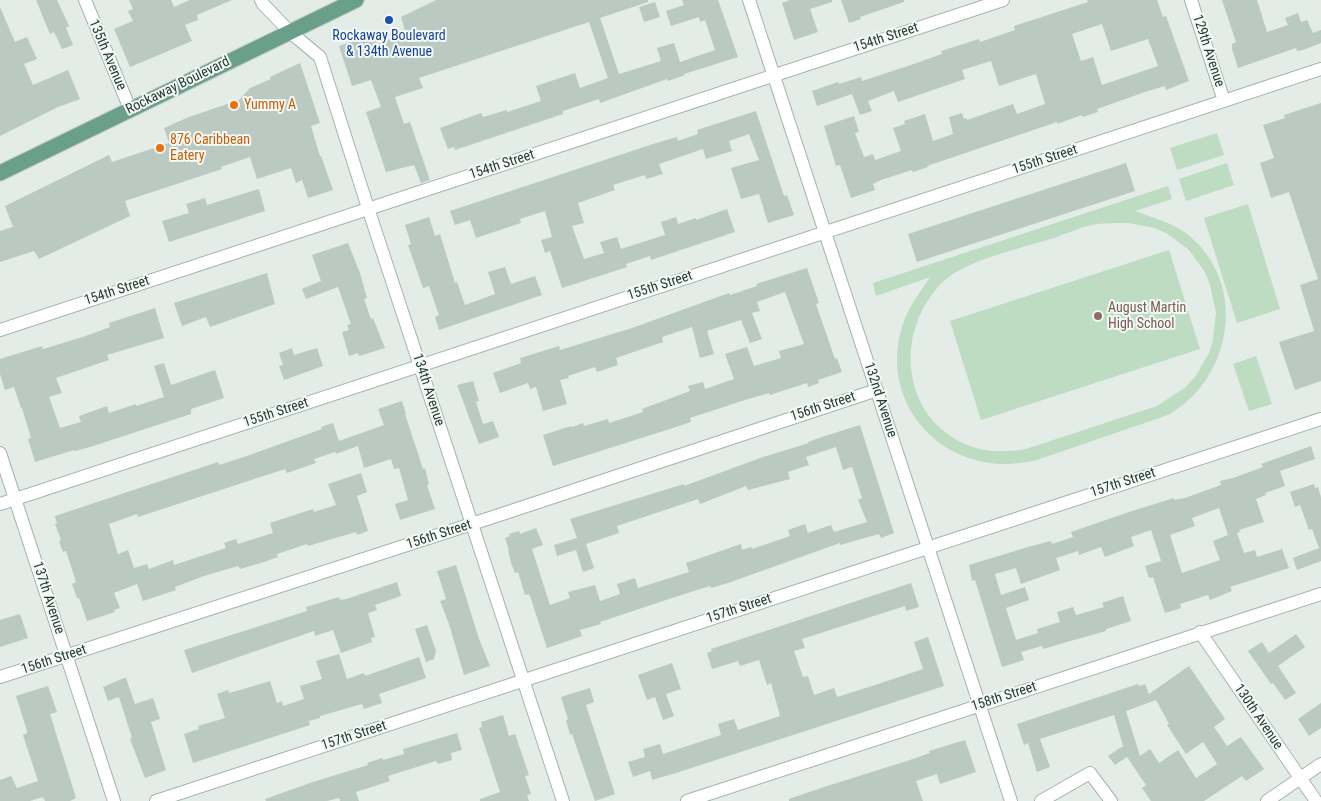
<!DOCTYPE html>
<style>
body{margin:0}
canvas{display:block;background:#e3ece7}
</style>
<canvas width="1321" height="801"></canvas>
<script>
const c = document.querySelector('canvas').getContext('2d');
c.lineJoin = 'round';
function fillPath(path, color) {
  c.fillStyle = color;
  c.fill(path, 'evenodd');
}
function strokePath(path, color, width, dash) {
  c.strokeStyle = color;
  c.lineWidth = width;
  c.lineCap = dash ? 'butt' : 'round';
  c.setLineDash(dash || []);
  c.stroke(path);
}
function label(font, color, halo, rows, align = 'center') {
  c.font = font + ' "Roboto Condensed",sans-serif';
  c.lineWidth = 4;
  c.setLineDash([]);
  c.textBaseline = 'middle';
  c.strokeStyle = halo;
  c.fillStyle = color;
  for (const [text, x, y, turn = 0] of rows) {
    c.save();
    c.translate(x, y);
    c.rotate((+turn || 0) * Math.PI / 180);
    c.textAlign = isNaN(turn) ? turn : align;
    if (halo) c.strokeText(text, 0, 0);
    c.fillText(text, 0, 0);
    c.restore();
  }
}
fillPath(new Path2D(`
 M1217,133L1224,155L1177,170L1170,148Z
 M1227,163L1234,185L1186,201L1179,179Z
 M1168,186L1172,199L1135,211C1153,218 1171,222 1187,234C1238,274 1237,348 1195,394C1187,402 1178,409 1168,415L1034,461C1024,462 1014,464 1003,464C934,462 884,402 900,334C905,312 918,295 930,277L876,296L873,283ZM1128,223L1155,228L1168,234L1189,250L1205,272L1210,285L1216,312L1213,340L1209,353L1195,377L1186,387L1157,406L1026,449C1007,452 988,453 970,446C899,419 893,328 945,280C967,260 1025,247 1054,238C1068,233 1083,226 1097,224C1107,223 1118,223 1128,223Z
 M1248,204L1280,309L1237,323L1204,218Z
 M1169,250L1200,349L981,420L950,321Z
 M1256,356L1272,404L1249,411L1233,364Z`), '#bddcc2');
fillPath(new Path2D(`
 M36,0H57L69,26L66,28L73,45L62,49L54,32L50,34Z
 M129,0H171L174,7L190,0H232L197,15L198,20L185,25L192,41L130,67L114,29L133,21L128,11L133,9Z
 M436,0H648V2L600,18L619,74L661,61L657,48L674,43L680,62L715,50L705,20L700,22L699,17L671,26L666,11L684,5L682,0H718L738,57L684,74L685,75L668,81L667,79L600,103L599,99L563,111V114L455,150L454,147L448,149L440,128L481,113L483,117L507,110V112L541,101L536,86L575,73L580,88L608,78L589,22L419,78L423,88L395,97L404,124L410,122L430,180L421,183L414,165L386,172L366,112L381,107L371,80L352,86L339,46L374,34L377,44L406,34L401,17Z
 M790,0H832V2L810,9L818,32L794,40L782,3Z
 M841,0H904V2L860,17L861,19L849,23Z
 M1087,0H1157L1163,17L1166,16L1189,81L1166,90L1165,86L1145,92L1097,109L1098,112L1082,117V115L1057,124V122L927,166L928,167L913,172L912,170L881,180L873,184L875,190L851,198L840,165L836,166L824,126L854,116L859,132L855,133L864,157L873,154L875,160L901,151L893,128L905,124L904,121L925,114L933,141L953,134L949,117L962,113L964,119L967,118V120L1013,104L1017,114L1045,104L1036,74L999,86L991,61L962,70L965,79L898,102L894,91L868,101L872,111L860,115L852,94L817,106L812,91L838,82L839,84L861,77L862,81L908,66L942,54L941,51L979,39L980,42L1015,30L1014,26L1088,2ZM1102,24L1111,51L1148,39L1158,66L1102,85L1093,57L1081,61L1072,34Z
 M1222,0H1257L1267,32L1288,25L1285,18L1298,13L1301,22L1307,20L1313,33L1321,30V43L1303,50L1297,51L1296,48L1238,68L1232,49V44L1236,42Z
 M655,2L660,17L644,22L639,7Z
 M0,7L15,42L27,37L37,59L24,64L33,85L68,70L80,99L58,107L0,136Z
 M300,63L320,123L311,126L320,156H321L333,190L308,198L302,180L296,183L291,168L257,179L250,157L221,167L222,169L125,201L130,216L39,259L34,251L0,262V231L13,227L5,206L109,155L112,162L169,143L164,128L189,117L239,100L250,88L271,79L270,77Z
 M1321,103V381L1295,390L1279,342L1314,331L1300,285L1318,279L1289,192L1271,198L1260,163L1274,158L1263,125L1285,118L1284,115Z
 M756,111L784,196L787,195L794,215L768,223L759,194L741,199L731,168L759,160L749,134L729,141L732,151L706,159L703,149L659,164L663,174L646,179L645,175L613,185L615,190L578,203L584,223L572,226L584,259L604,253L600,242L617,237L621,249L665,235L661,222L676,217L678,224L696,218V220L727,209L735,232L651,260L650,256L626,264L627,267L562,288L550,251L545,253L541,240L552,237L545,211L520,219L521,223L476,238L470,220L455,225L450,211L653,144L677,137L678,141L698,134L697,130Z
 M1126,163L1135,191L917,262L908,234Z
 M259,189L265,211L169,242L162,221L189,213L186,204L205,198L207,205Z
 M429,217L435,236L440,234L455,283L457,282L465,305L495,294L488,272L505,267L511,284L535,276L542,295L439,330L435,317L439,315L429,286L423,288L408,245L411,244L405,225Z
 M348,243L360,273L367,298L364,299L371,319L373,318L385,348L359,356L358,353L349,356L342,332L349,330L347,325L351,324L338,287L306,299L302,289L321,281L312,255Z
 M807,268L819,303L816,304L835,359L837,358L842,372L818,380L819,383L808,387L807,383L770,395L769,393L745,400L690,418L691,422L673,428L553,466L543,435L571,426L572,427L583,423L584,426L608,419L609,423L643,412L642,409L690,391L688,386L703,382L705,389L734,379L725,354L747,347L754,366L781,358L779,351L804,344L785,292L757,302L760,311L752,313L762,339L750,343L741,320L707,331L714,354L700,358L692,327L662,337L663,342L616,358L618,365L597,372L595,367L568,376L569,378L560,380L567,404L543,411L536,387L530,389L528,383L500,393L493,373L521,363L520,358L559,346L560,350L632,328L729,293L730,295L757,286L756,284Z
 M267,273L275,304L210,327L206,317L182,326L174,303Z
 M155,308L164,338L107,355L109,360L56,378L62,393L49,397L60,428L81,422L79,416L107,406L109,413L136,404V406L164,397L154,366L164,363L171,385L215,370L224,398L191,409V414L90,447L75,451L74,450L35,462L28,439L31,438L22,408H21L14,387L5,390L0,374V359L42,346L43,349L83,337L110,327L109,323Z
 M292,348L294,355L317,348L323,366L284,380L279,366L283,365L279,353Z
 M473,381L479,401L476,402L483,424L493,421L499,437L479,444L457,385Z
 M402,401L406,414H405L423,469L425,468L429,484L427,485L435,509L400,520L395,504L408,500L399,468L394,469L391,459L364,468L358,446L336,454L335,452L314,459L316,463L287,473L285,469L138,517L137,514L109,524L118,554L128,550L134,568L147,564L149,569L173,560L174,565L226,548L224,543L236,539L238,544L273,533L270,523L313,509L314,512L336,505L328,484L361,473L367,492L357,496L368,531L357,535L356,532L308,546L307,544L277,554L278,557L264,562L240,569L238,566L204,576L175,587L176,590L143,601L137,584L114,593L120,608L114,610L115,612L87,621L79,598H77L72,584L76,582L66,551L63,552L59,541L61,540L55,524H57L55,516L218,462L219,465L244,457L322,429L321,427L333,423L339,441L384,425L378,409Z
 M860,425L894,533L881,538L879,534L840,545V543L728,583L711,588L710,586L675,597L600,622L601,624L580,630L582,636L547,648L531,599L529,594L525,595L518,572L515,573L511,563L508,550H509L505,538L510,536L509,534L519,531L520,534L536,528L543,545L532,549L550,605L570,598L568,592L595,585L600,601L620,594L617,584L635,578L638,588L689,572L686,563L741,544L742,550L751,547L752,549L790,536L788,530L805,524L808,533L831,525L834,532L867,522L858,500L862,498L852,467L843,470L836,447L806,457L809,465L788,472L790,479L748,490L746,486L700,504L698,499L617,526L619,533L586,544L594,568L583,572L576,550L557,556L554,545L577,538L570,519L684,484V486L763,457L809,443L808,442L822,437Z
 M1311,446L1315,459L1280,471L1285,486L1265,493L1266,495L1256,499L1264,522L1239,530L1240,532L1237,533L1244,553L1255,550L1257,557L1282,549L1289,568L1230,587L1232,591L1210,600L1208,595L1180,604L1181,608L1165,613L1153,577L1149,578L1145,566L1161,561L1151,530L1131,537L1134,546L1105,557L1101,547L1079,555L1078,551L1056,558L1060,570L1021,584L1016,568L995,574L1001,595L1025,587L1029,600L1006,608L1016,640L1038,633L1037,629L1060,622L1057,612L1073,607L1076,615L1104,607L1102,603L1123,596L1131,621L1106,629V631L1067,642L1043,649L1042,646L1021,652L1024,660L1002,667L975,580L972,581L969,565L1028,547L1051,541L1052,544L1073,537L1071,532L1129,512L1174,498V500L1185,498L1221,485L1220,481L1233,478L1263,467L1261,464ZM1219,508L1228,535L1213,541L1220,560L1182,573L1170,535L1195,526L1192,518Z
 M1314,484L1315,488L1318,487L1321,497V561L1297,570L1293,558L1319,548L1312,529L1309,530L1300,505L1295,507L1290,492Z
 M456,565L479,639L490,666L464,675L449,624L440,601L446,599L437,571Z
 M397,582L401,596L375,605L377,610L368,613L375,637L371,638L372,642L341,653L333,630L315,636L314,631L192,673L184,650L307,611L306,607L339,597L340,600L346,599Z
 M911,583L919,607L906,611L905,606L802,639L805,648L794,651L803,677L808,676L814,695L834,688L837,697L872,686L923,669L914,642L928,637L944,686L679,772L652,780L650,771L633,777L628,762L645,757L643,749L660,744L663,754L721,735L718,724L734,719L738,730L780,716L771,683L767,685L759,660L740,666L738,661L712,669L707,653L712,651L711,649Z
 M20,614L28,638L0,647V620Z
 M427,625L436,651L434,659L426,662L415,629Z
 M1296,634L1305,647L1278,666L1296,693L1285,700L1273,683L1271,684L1248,651L1262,642L1269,653Z
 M339,654L347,679L364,673L365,676L382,670L419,657L426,678L379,694L382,703L364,709L362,704L320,716V718L309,721L310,725L193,763L184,734L199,729L198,726L225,718L217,694L228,690L229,693L240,690L270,681L277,703L282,701L283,706L304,699L300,686L322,679L316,661Z
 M672,663L681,689L666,694L674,716L663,720L655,697L647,700L638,675Z
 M1189,666L1225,719L1214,727L1227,746L1241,737L1264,769L1246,781L1242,776L1204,801H1151L1142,788L1146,785L1127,757L1115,765L1108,756L1123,746L1114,715L1040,739L1050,767L1037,772L1028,743L1024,745L1017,724L1138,684L1139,686L1145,684L1149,694ZM1156,700L1169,724L1167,725L1186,754L1203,742L1217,764L1196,778L1178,750L1159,763L1150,749L1140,756L1126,711Z
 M124,678H126L135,704L153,698L160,719L151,722L166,770L145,778L130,739L132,738L119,697L108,701L103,687Z
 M48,686L57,712L50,714L76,798L70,801H45L43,797L30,801H0V780L11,776L17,788L38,781L23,735L27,733V731L16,696Z
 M590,688L594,702L586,705L615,794L595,801L572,734L570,735L566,720L568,719L561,697Z
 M1321,703V728L1309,736L1298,719Z
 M503,715L509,736L515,734L529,775L525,776L531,794L527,795L529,801H480V799L500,792L479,728L482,727L481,722Z
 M457,733L462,750L451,753L452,760L438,764L436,761L388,776L390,781L356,792L359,801H340L339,798L327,801H266L265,799L310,783L368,765L367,763L382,758L383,760L404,754L403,749Z
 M965,740L976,772L940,784L937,774L916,781L923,801H789V799L824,787L907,761L930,753L929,751Z`), '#bbc9c3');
const minor = new Path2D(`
 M85,0L130,109
 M261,0L263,4L290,32L320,57L368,208L563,801
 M749,0L1011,801
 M1191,0L1224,101
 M0,330L1003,0
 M0,453L114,801
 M0,504L1321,69
 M1200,632L1316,801
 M0,677L487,519L877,390
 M156,801L1321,419
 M687,801L1321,594
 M1041,801L1090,773L1111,801
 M1267,801L1321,764`);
const primary = new Path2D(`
 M0,173L356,0`);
strokePath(minor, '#a6b4ad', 14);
strokePath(primary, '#c1c8c6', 17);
strokePath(minor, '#fff', 12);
strokePath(primary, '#6a9f8c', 15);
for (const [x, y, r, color] of [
 [389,20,5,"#1a4fb4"],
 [234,105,5,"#e8710a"],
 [160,148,5,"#e8710a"],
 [1098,316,5,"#8d6e63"]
]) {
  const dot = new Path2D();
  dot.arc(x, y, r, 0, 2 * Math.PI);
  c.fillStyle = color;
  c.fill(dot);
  strokePath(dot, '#f3f8f5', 2);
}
label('14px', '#164399', '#f3f8f5', [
 ["Rockaway Boulevard",389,36],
 ["& 134th Avenue",389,52]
]);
label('14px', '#233c33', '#f3f8f5', [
 ["154th Street",886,38,-18],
 ["129th Avenue",1208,51,72],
 ["135th Avenue",107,55,67],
 ["Rockaway Boulevard",178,86,-26],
 ["155th Street",1045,160,-18],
 ["154th Street",502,165,-18],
 ["155th Street",660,286,-18],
 ["154th Street",117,291,-18],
 ["134th Avenue",428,390,72],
 ["132nd Avenue",880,400,72],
 ["156th Street",823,407,-18],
 ["155th Street",276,413,-18],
 ["157th Street",1123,483,-18],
 ["156th Street",439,535,-18],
 ["137th Avenue",48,598,72],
 ["157th Street",739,609,-18],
 ["156th Street",54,660,-18],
 ["158th Street",1004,697,-18],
 ["130th Avenue",1258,717,56],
 ["157th Street",354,736,-18]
]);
label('14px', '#c56008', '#f3f8f5', [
 ["Yummy A",244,105],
 ["876 Caribbean",170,140],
 ["Eatery",170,156]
], 'left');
label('14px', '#785e54', '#f3f8f5', [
 ["August Martin",1108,308],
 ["High School",1108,324]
], 'left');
</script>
